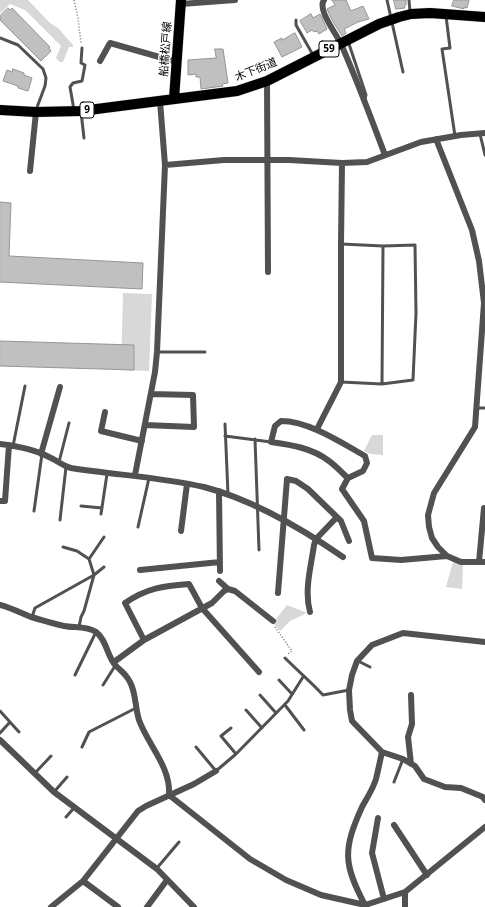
<!DOCTYPE html>
<meta charset="utf-8">
<style>
body{margin:0}
canvas{display:block;background:#fff}
</style>
<canvas width="485" height="907"></canvas>
<script>
const c = document.querySelector('canvas').getContext('2d');
c.lineJoin = 'round';
function fillPath(path, color) {
  c.fillStyle = color;
  c.fill(path, 'evenodd');
}
function strokePath(path, color, width, dash) {
  c.strokeStyle = color;
  c.lineWidth = width;
  c.lineCap = dash ? 'butt' : 'round';
  c.setLineDash(dash || []);
  c.stroke(path);
}
function label(font, color, halo, rows, align = 'center') {
  c.font = font + ' "Noto Sans","Noto Sans JP",sans-serif';
  c.lineWidth = 3;
  c.setLineDash([]);
  c.textBaseline = 'middle';
  c.strokeStyle = halo;
  c.fillStyle = color;
  for (const [text, x, y, turn = 0] of rows) {
    c.save();
    c.translate(x, y);
    c.rotate((+turn || 0) * Math.PI / 180);
    c.textAlign = isNaN(turn) ? turn : align;
    if (halo) c.strokeText(text, 0, 0);
    c.fillText(text, 0, 0);
    c.restore();
  }
}
fillPath(new Path2D(`
 M0,0H28L50,23L58,28L73,45V47H69L63,62H60L56,58L61,46L25,10L10,4L0,13Z
 M123,293L152,294L149,371L121,370Z
 M372,435H383V455L371,454L364,451Z
 M453,562L463,564L462,589L446,587Z
 M287,605L307,613L290,621L280,631L273,623Z`), '#d8d8d8');
const building = new Path2D(`
 M332,0H346L351,11L363,6L369,19L358,22L344,29L346,33L342,36L332,20L327,9L335,5Z
 M394,0H406V5L404,6L405,8L396,9Z
 M454,0H469L467,8L464,7V9L452,6Z
 M8,8L10,10L12,8L50,47L49,48L51,51L41,61L0,20V16Z
 M311,14L313,18L320,14L327,29L319,34L317,31L314,32L312,30L307,33L300,21Z
 M295,33L302,47L282,57L274,42L282,38V40Z
 M215,49H223L228,83L222,84L223,86L201,89L200,77H196V74L188,75V60L216,58Z
 M13,69L24,73V75L32,78L28,91L18,88V86L3,81L7,70L12,72Z
 M0,202L11,203L9,256L143,263L142,289L0,282Z
 M0,341L134,345V370L0,366Z`);
fillPath(building, '#c0c0c0');
strokePath(building, '#959595', 1);
const primary = new Path2D(`
 M174,99L181,0
 M0,110L36,112L81,111L237,91L267,81L379,24L399,17L411,14L430,13L485,17`);
strokePath(primary, '#dbdbdb', 11);
strokePath(new Path2D(`
 M74,0L78,18L81,43
 M275,627L292,651L288,654`), '#737373', 1.5, [1, 2]);
strokePath(new Path2D(`
 M387,0L403,72
 M409,0L410,12
 M446,16L450,48L442,49L455,136
 M296,20V25L313,55
 M0,38L18,45L43,69L46,78L45,86L36,110
 M348,41L366,95L365,99
 M74,110L70,87L73,83L82,81L85,65L81,63L82,48
 M81,112L84,138
 M480,134L485,155
 M341,244L383,246L415,245L416,313L413,380L382,384L341,382
 M157,352H205
 M382,384L383,246
 M477,408H485
 M225,424L228,494
 M225,436L271,442
 M255,439L259,550
 M13,446L25,386
 M59,462L69,423
 M81,506L102,508
 M34,511L42,454
 M101,514L107,474
 M60,520L66,467
 M138,527L149,478
 M63,547L77,551L89,559L94,575L84,611L81,617L79,627
 M89,559L104,537
 M32,617L35,608L94,575L104,567
 M285,658C298,671 311,682 323,695L349,690
 M358,661L370,667
 M75,675L96,632
 M279,680L292,694
 M103,685L115,666
 M260,695L276,713
 M285,705L304,730
 M246,710L262,728
 M0,711L19,732
 M231,728L221,736L236,754
 M0,733L10,722
 M82,747L89,732L136,708
 M196,747L216,771L236,754L288,701L303,677
 M35,773L51,756
 M394,782L403,759
 M54,792L67,777
 M66,817L74,808
 M157,868L179,842`), '#515151', 3);
strokePath(new Path2D(`
 M324,0C317,10 336,33 341,44C357,80 371,118 385,155
 M181,4L235,0
 M100,61L110,43L177,62
 M267,81L268,272
 M436,139L472,230L479,261L484,303L475,427L434,493L428,515L429,527L432,538L438,547L447,556L461,562H485
 M165,165L224,160H289L342,163L367,162L421,142L461,135L485,133
 M30,171L36,112
 M105,412L101,431L142,441
 M281,421C309,421 342,443 365,456L367,463L363,471L348,478C342,473 336,466 329,461C312,448 292,445 271,442L275,426Z
 M145,425L194,427L193,395L151,394
 M317,429L341,382V244L342,163
 M0,444C17,446 34,449 49,457C56,460 63,466 71,468C115,475 160,477 204,487C254,500 301,528 343,557
 M41,454L60,387
 M135,475L155,372L157,352L165,165L160,101
 M348,478L342,489L364,521L372,558L401,560L447,556
 M219,491L220,571
 M0,501H5L9,445
 M181,531L187,484
 M479,562L484,508
 M140,570L220,562
 M219,581L228,589
 M278,593L287,479L296,481L308,489L341,521L349,541
 M0,605C11,608 21,613 31,617C42,620 53,624 64,626C74,628 87,626 96,632C107,640 107,657 116,666C121,671 126,674 130,682C136,693 135,707 139,720C148,745 171,767 169,795L250,859L286,880L321,895L365,905L405,892L485,827
 M310,612C304,590 311,567 314,545L316,539L337,517
 M144,640L125,603C147,588 163,586 189,584L202,608L259,672
 M485,642L403,633L372,645L357,661L352,675L349,690L350,710L352,721L382,752L403,759L415,766L424,779L445,787L461,788L483,797L485,800
 M114,662L144,640L212,603L224,591L228,589L235,591L273,621
 M411,695L412,724L408,737L411,764
 M0,740L54,792L157,869L194,907
 M378,818L372,853L384,899
 M394,825L427,875
 M83,881L118,907
 M405,892V907
 M365,905C343,864 343,849 362,807C367,798 373,789 376,779C378,771 380,761 382,752
 M51,907L83,881L138,811L146,806L194,784L216,771
 M147,907L167,880`), '#515151', 6);
strokePath(primary, '#000', 10);
for (const [x, y, w] of [
 [329,49,20],
 [87,110,14]
]) {
  const box = new Path2D();
  box.roundRect(x - w / 2, y - 8, w, 16, 3);
  c.fillStyle = '#fff';
  c.fill(box);
  strokePath(box, '#000', 1);
}
label('bold 10px', '#000', null, [
 ["59",329,49],
 ["9",87,110]
]);
label('11px', '#000', '#fff', [
 ["船橋松戸線",166,49,-86],
 ["木下街道",256,70,-22]
]);
</script>
